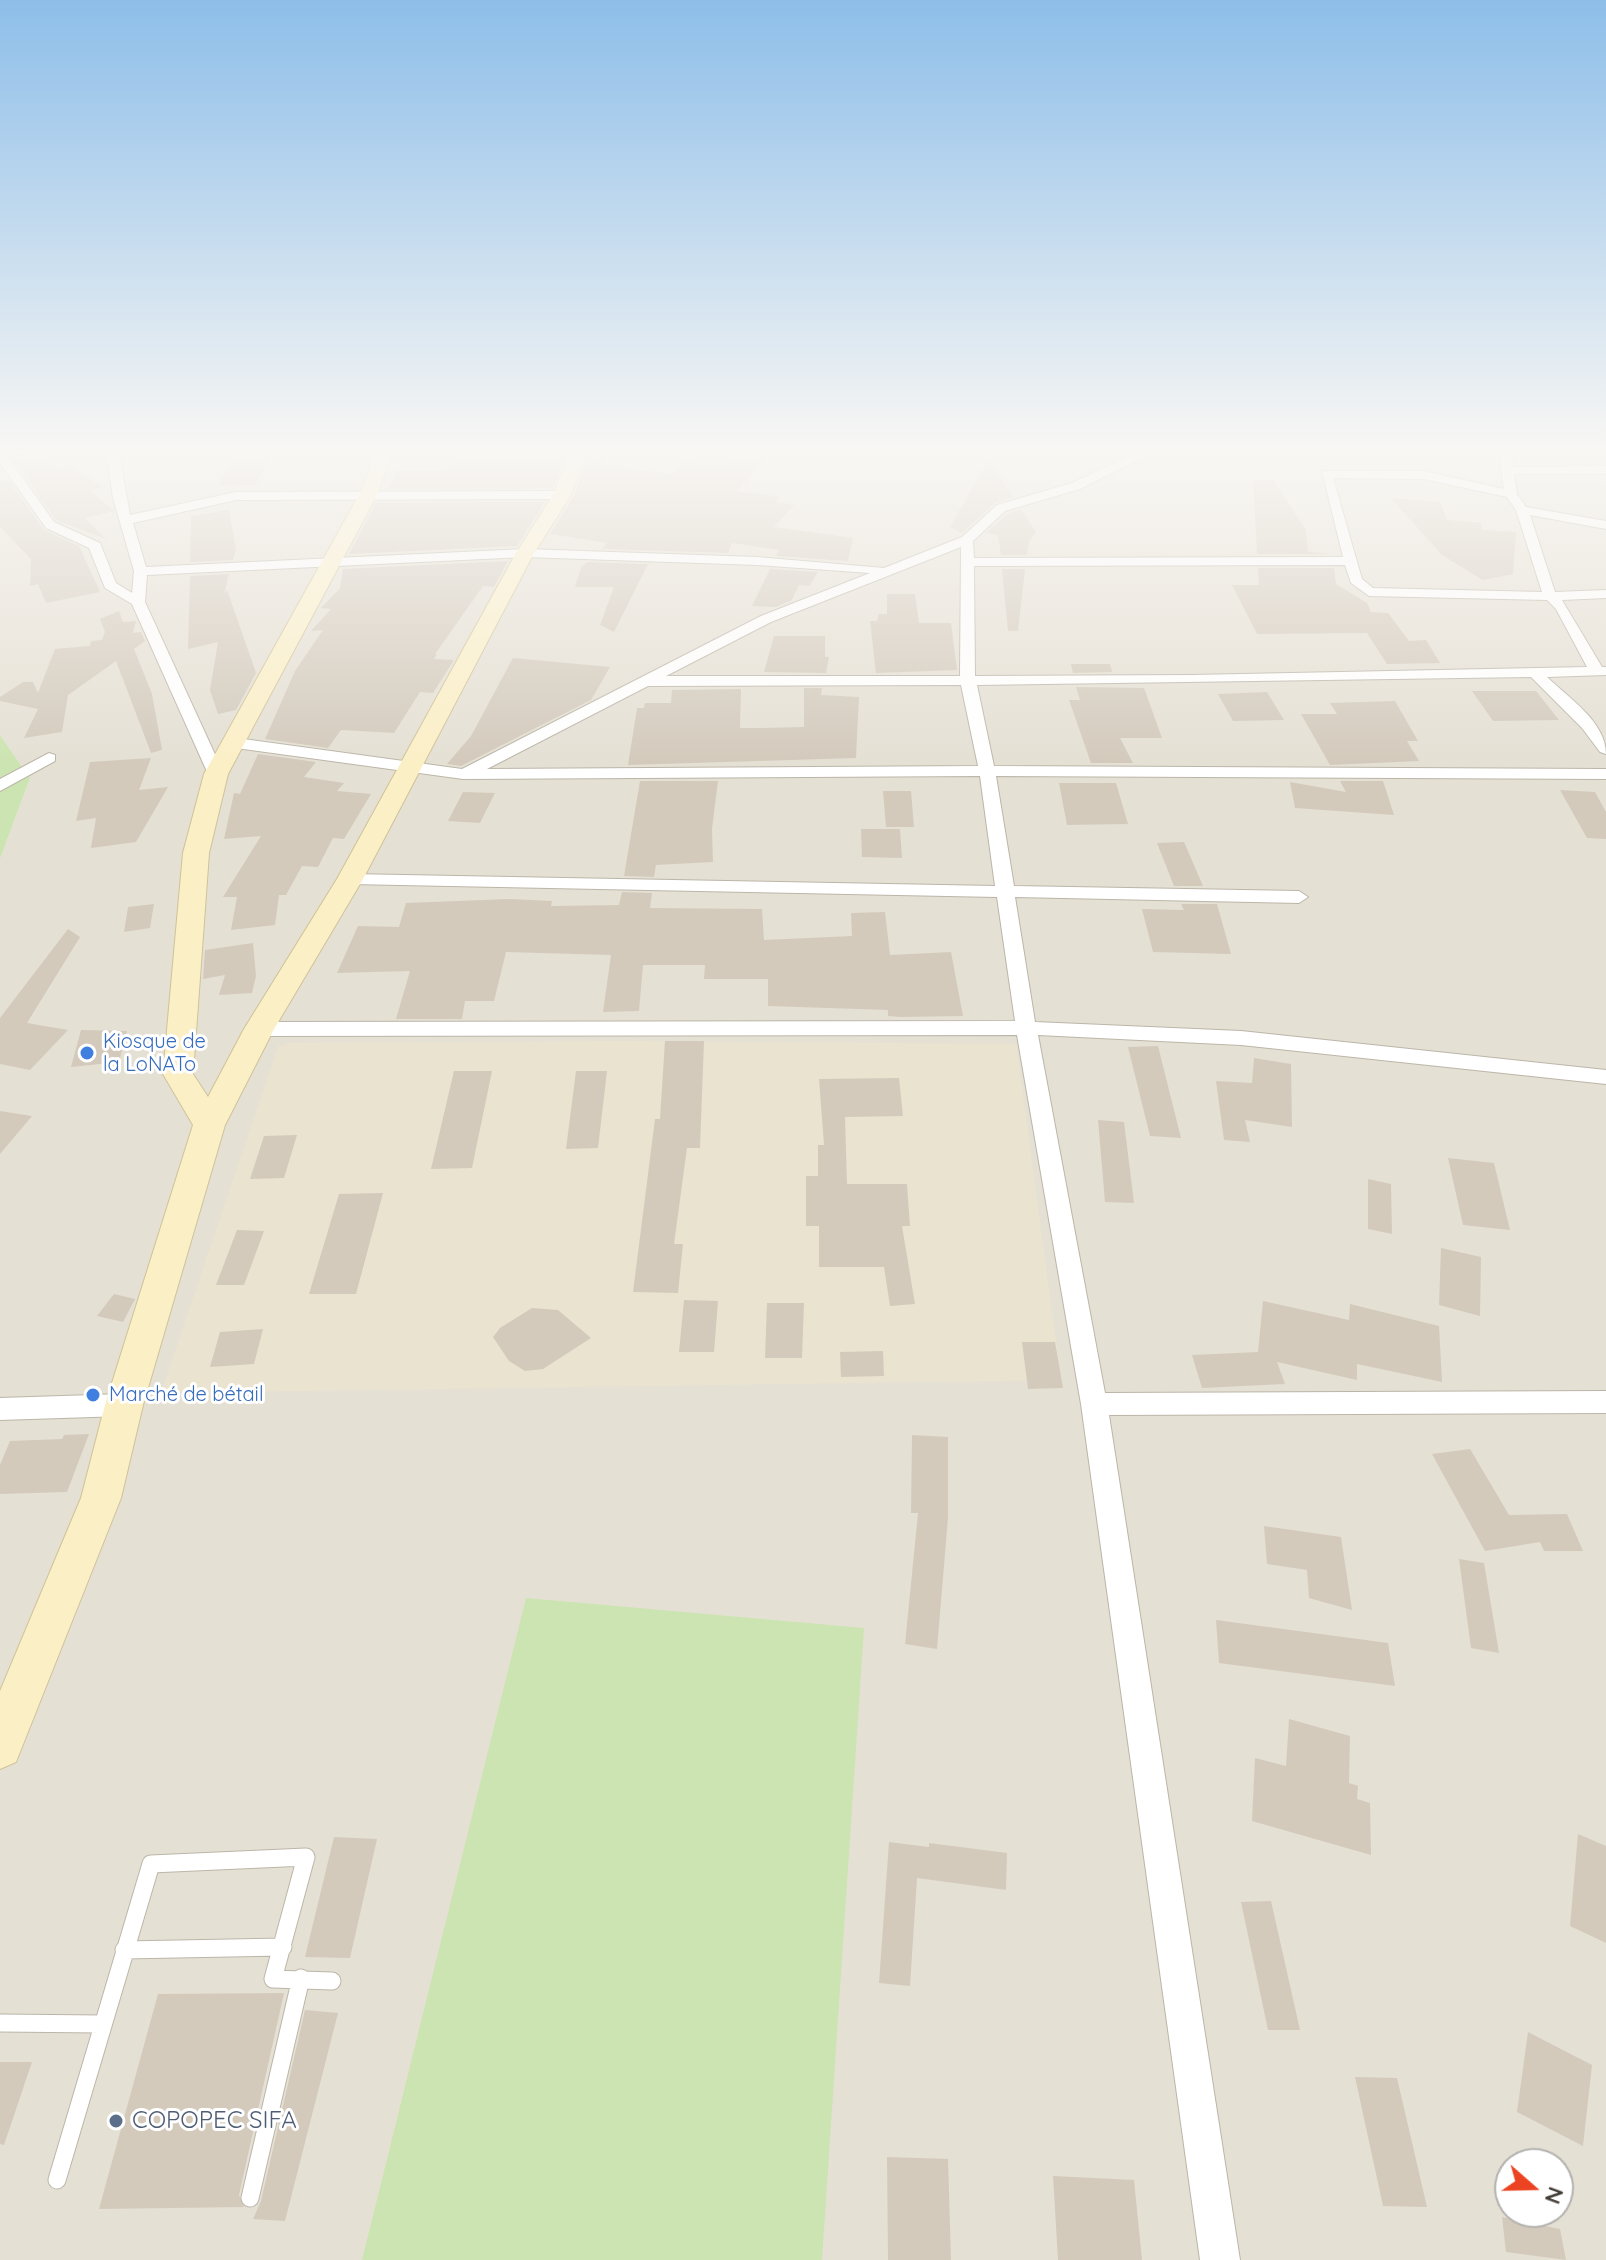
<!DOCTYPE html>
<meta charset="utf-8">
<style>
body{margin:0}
#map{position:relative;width:1606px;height:2260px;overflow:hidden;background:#f2eee6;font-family:Quicksand,sans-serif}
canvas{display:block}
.north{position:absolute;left:1494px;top:2148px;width:80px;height:80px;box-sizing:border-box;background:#fff;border:2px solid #b4b2af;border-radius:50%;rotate:110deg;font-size:22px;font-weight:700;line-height:32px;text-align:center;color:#443f36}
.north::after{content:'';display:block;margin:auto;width:28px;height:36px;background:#ec4422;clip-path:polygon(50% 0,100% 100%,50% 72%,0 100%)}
</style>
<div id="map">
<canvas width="1606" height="2260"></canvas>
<div class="north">N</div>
</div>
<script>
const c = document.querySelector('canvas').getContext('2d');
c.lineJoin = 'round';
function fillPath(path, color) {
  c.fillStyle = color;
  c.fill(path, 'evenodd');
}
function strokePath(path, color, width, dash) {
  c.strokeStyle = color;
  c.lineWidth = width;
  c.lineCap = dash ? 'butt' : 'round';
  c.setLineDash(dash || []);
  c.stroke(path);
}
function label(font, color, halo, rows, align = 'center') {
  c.font = font + ' Quicksand,sans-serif';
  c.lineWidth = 6;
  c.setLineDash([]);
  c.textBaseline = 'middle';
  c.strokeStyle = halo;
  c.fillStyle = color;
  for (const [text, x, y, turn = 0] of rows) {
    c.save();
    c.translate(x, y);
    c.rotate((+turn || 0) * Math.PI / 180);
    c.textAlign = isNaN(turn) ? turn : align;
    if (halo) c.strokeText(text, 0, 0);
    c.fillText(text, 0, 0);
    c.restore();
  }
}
fillPath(new Path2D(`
 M0,447H1606V2260H0V859L30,778L0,735ZM1510,2164H1558V2212H1510Z`), '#e5e0d4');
fillPath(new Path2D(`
 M623,1041L1016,1044L1061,1380L161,1393L278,1047L290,1043Z`), '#eae3d0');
fillPath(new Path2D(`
 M0,735L30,778L0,859Z
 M526,1598L864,1628L822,2260H362Z`), '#cce4b1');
fillPath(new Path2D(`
 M551,447H569L553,488L388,489L397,471L443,470L452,466L461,450Z
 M591,447H613L603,465L672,474L686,462L722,467L743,447H778L736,491L780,497L776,502L794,505L774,527L853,538L848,561L776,556L779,550L732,543L728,553L602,549L607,543L550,534L574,496Z
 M272,454L255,485L218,486L236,455Z
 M39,455L58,469L70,466L103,487L90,491L114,511L85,518L106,539L56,520L13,459Z
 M989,459L1013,497L995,503L962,533L950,527Z
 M8,480L44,530L79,546L100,592L46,603L38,584L30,586L31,559L0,527V482Z
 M1253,480H1273L1306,530L1308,552L1332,554H1257Z
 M1391,498L1440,502L1447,520L1481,523L1482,530L1516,532L1513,574L1483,580L1442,555Z
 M545,502L517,546L349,554L376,503Z
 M1021,509L1036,532L1029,542L1027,555H1001L998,535L986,533L1007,514Z
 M229,510L236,550L233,560L190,562L191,516Z
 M508,561L494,587L483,586L435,654H437L434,659L454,660L433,693L420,692L394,733L341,730L328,748L265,739L295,671L323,630L311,631L331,609L321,608L340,588L343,569Z
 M587,562L648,564L614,632L600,625L614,587H575L581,568Z
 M1258,568H1334L1336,584L1367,603L1371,612L1388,613L1409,641L1426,640L1440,663L1387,664L1367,633L1257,634L1232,585H1259Z
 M770,569L818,572L809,586L799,585L792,600L776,607L752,606Z
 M1002,569H1025L1018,631H1008Z
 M229,574L224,594L227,590L256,673L236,710L218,714L210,690L218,642L188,649L190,576Z
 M887,594H915L919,623H951L957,670L876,673L870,621H877L879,614H887Z
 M119,611L123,622L136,621L133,633L141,632L145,641L134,649L152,694L162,750L151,753L116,661L68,695L62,732L24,738L38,709L0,701V697L23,682H33L38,693L55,649L90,646L91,641L102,640L105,632L100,619Z
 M774,636H825V657H829L826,673L764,672Z
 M513,658L610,667L591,700L461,766L447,764L471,736Z
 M1071,664H1110L1112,672L1073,673Z
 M1076,687L1144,688L1162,738H1120L1133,763H1091L1069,700H1080Z
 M804,688H822L821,695L859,697L856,758L628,765L637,708H644L645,703H671L672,690L741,689L740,728H762L804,727Z
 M1472,691H1536L1559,720L1493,721Z
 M1267,692L1284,720L1233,721L1218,694Z
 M1395,701L1418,741H1407L1419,761L1330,765L1301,714H1337L1330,703Z
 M258,754L316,762L304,777L344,783L337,791L371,794L344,839L333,838L318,867L302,866L286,895H279L275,925L231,930L237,897H223L261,836L224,839L234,793L240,794Z
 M151,758L139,790L168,787L136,842L91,848L96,818L76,821L90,762Z
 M640,781H718L712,829L713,862L656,865L654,877L624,876Z
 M1340,781H1383L1394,815L1295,808L1290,782L1346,792Z
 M1059,783H1116L1128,824L1067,825Z
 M1560,790L1595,792L1606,812V839L1587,838Z
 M883,791H911L914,827H886Z
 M463,792L495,793L480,823L448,821Z
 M861,829H900L902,858L862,857Z
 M1184,842L1203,886H1174L1157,843Z
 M622,892L652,893L650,908L762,909L764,940L852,936L851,913L885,912L890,955L951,952L963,1016L900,1017L888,1016V1010L768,1006V979H704L705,965H643L639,1011L603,1012L611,955L506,952L494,1001H465L462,1019H396L410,971L337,973L358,926L399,927L406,903L509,899L552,901L551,906L619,905Z
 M154,904L150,928L124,932L128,907Z
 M1181,904H1217L1231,954L1153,952L1142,909L1184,910Z
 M68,929L80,937L27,1023L68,1030L30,1070L0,1064V1018Z
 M253,943L256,976L252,993L219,995L225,975L203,979L205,950Z
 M81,1030L127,1031L119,1062L71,1067Z
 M665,1041H704L700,1148H687L674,1244H683L678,1293L633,1292L655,1119H660Z
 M1158,1046L1181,1138L1150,1136L1128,1047Z
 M1254,1058L1291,1064L1292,1127L1245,1120L1250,1142L1224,1140L1216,1081L1252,1083Z
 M454,1071H492L472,1168L431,1169Z
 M576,1071H607L598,1148L566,1149Z
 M899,1078L903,1116L845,1117L847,1184H907L910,1226H902L915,1304L890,1306L884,1267H819V1226H806V1176H818V1145H824L819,1079Z
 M0,1111L32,1116L0,1154Z
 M1098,1120L1124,1122L1134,1203L1105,1202Z
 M297,1135L284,1178L250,1179L264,1136Z
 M1448,1158L1494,1163L1510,1230L1463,1225Z
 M1368,1179L1391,1184L1392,1234L1368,1229Z
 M383,1193L356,1294H309L339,1194Z
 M237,1230L264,1231L244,1285H216Z
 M1441,1248L1481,1257L1480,1316L1439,1305Z
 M114,1294L135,1299L123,1322L97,1316Z
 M684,1300L718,1301L714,1352H679Z
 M1263,1301L1349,1320L1350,1304L1439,1326L1442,1382L1357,1364V1380L1277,1362L1285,1384L1202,1388L1192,1355L1258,1352Z
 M767,1303H804L802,1358H765Z
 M532,1308L558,1310L591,1338L543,1369L525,1371L509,1361L493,1337L500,1328Z
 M263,1329L254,1364L210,1367L220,1332Z
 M1022,1342H1055L1063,1388L1028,1389Z
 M883,1351L884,1376L841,1377L840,1352Z
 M89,1434L67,1492L0,1494V1465L10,1441L62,1439L64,1435Z
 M912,1435L948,1437V1518L937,1649L905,1644L918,1513H911Z
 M1470,1449L1509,1515L1567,1514L1583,1551H1544L1540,1542L1485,1551L1432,1454Z
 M1264,1526L1341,1537L1352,1610L1309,1598L1307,1570L1267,1564Z
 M1459,1559L1484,1563L1499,1653L1471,1648Z
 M1216,1620L1388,1643L1395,1686L1219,1663Z
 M1289,1719L1350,1736L1349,1783L1358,1786L1357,1799L1370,1803L1371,1855L1252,1821L1255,1758L1286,1766Z
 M1578,1834L1606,1846V1943L1570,1926Z
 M334,1837L377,1839L350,1958L305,1957Z
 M889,1842L929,1847V1843L1007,1853L1006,1890L917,1878L910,1986L879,1983Z
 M1271,1901L1300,2030H1268L1241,1902Z
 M284,1993L239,2195L244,2207L99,2209L158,1994Z
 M305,2010L338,2013L285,2221L253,2219L261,2201Z
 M1528,2032L1592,2065L1583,2146L1517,2112Z
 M0,2062H32L4,2145L0,2144Z
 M1355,2077L1397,2078L1427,2207L1383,2206Z
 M887,2157L948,2159L951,2260H888Z
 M1053,2176L1134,2180L1142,2260H1058Z
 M1502,2217L1560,2229L1566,2260L1506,2252Z`), '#d3cabc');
const lane = new Path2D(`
 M124,1950L283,1947
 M0,2023L102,2024
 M57,2180L151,1864L306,1857L273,1979L332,1981
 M250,2198L301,1978`);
const street = new Path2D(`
 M32,447H67L8,457L54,522L100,543L116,583L132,593L134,571L113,498L106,447H118L130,515L236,492L562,491L568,495L562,499L236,500L133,523L146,567L525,549L757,557L884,568L962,537L997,505L1072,483L1148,447H1163L1080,489L1005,511L973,541L974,558L1343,557L1322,471H1424L1504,489L1498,447H1510L1513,467L1606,466V474H1514L1517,494L1526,507L1606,521V529L1530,515L1555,592L1606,590V598L1562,600L1602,667H1606V675L1547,677C1569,698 1606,722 1606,754L1600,752L1582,728L1531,677L977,685L994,766L1606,769V779L996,776L1014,886L1299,891L1308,897L1299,903L1015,897L1035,1022L1241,1031L1606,1070V1084L1241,1045L1038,1035L1105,1393L1606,1391V1413L1109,1415L1240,2260H1200L1081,1404L1017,1035L259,1036L249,1029L259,1022L1015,1021L997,897L350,884L341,879L350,874L995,886L980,776L463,779L236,748L228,743L236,738L462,769L761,616L870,573L757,565L525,557L147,575L145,602L224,774L216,779L208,774L132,604L105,588L89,548L46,528L0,463V452ZM1333,478L1424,479L1507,497L1516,510L1542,592L1373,588L1362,579ZM961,547L960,676H666L771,622ZM1345,565L1351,583L1369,596L1547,600L1556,609L1587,667L1192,675L975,676L974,566ZM961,685L978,766L487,769L648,686Z
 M49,753L55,755V761L0,791V779Z
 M124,1394L133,1397L137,1405L133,1413L124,1416L0,1420V1398Z`);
const secondary = new Path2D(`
 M378,447H394L378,493L228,774L209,853L193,1074L208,1097L244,1029L337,879L516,553L553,495L572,447H588L571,495L534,553L363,879L274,1029L225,1125L143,1405L121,1498L16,1762L0,1769V1691L81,1498L105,1405L193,1125L163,1074L183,853L204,774L360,493Z`);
strokePath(lane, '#bcb6a9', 19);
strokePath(street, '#bcb6a9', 2);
strokePath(secondary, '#cfc298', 2);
strokePath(lane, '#fff', 17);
fillPath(street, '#fff');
fillPath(secondary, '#fbefc6');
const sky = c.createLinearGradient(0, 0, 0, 764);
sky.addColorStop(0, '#8dbee9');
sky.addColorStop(0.59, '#f9f7f4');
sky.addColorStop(1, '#f9f7f400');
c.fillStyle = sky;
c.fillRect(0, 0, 1606, 764);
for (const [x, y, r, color] of [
 [87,1053,8,"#3f7fe0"],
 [93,1395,8,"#3f7fe0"],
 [116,2121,8,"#5c6f8a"]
]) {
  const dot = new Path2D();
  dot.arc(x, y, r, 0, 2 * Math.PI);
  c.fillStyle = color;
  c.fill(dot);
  strokePath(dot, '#fff', 3);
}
label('20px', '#366cbe', '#fff', [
 ["Kiosque de",103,1042],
 ["la LoNATo",103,1065],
 ["Marché de bétail",109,1395]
], 'left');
label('24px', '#4e5e75', '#fff', [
 ["COPOPEC SIFA",132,2121]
], 'left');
</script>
